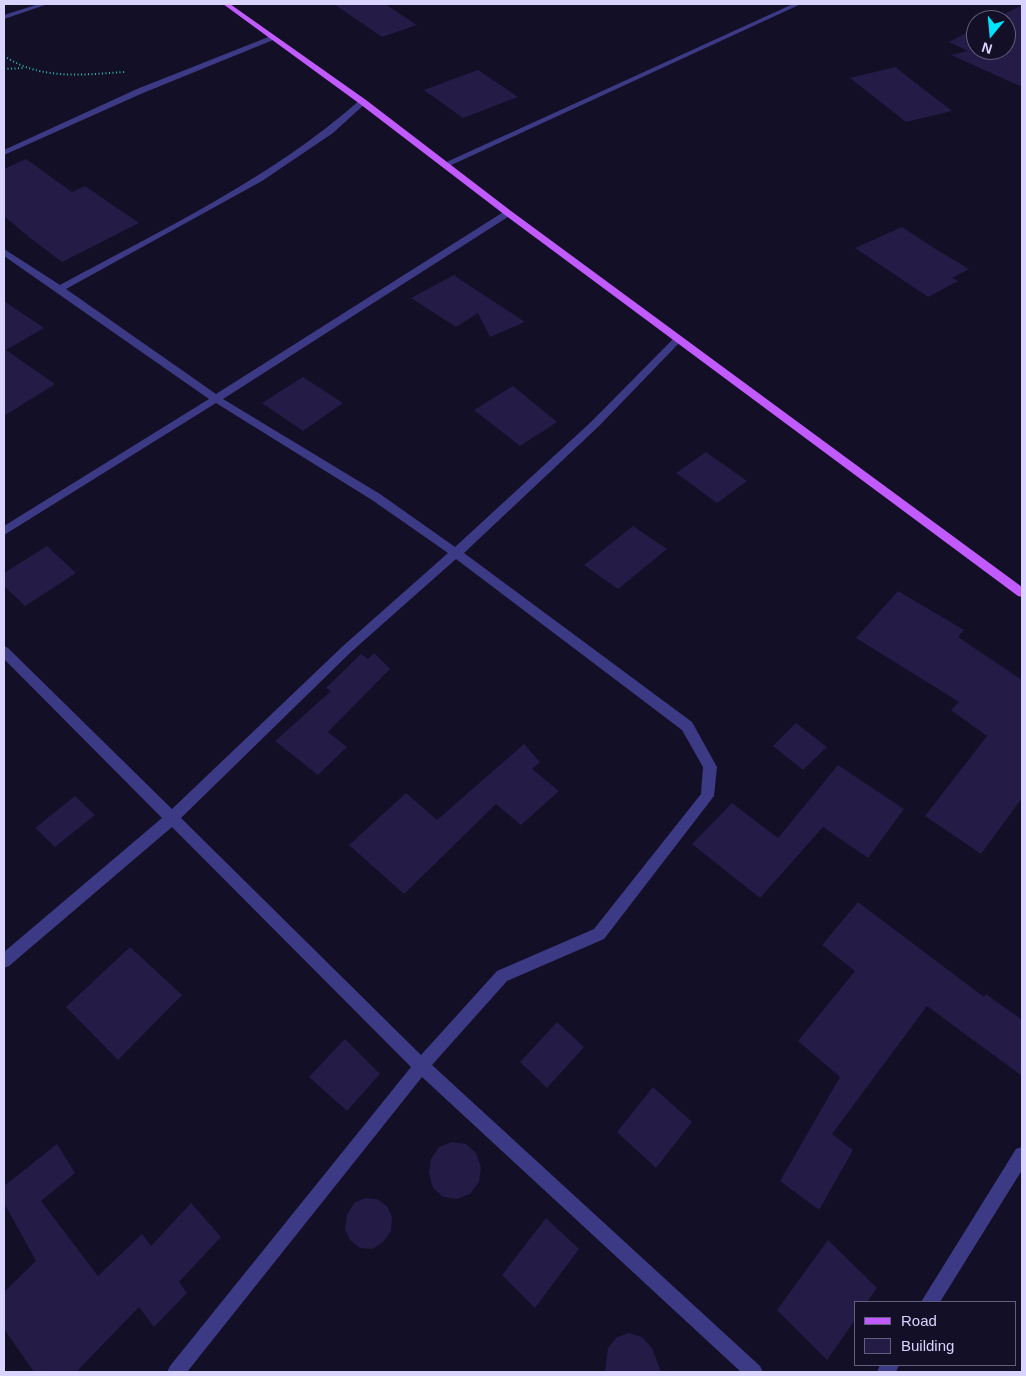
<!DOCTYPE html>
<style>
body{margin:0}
#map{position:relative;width:1026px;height:1376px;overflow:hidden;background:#130f26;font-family:Arial,sans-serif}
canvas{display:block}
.frame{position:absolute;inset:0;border:5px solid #d9d4ff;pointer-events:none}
.legend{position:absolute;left:854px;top:1301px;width:162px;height:65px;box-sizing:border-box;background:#130f26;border:1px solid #625e7d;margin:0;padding:6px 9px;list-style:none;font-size:15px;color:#d9d4ff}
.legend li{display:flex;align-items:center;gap:10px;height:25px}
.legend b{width:25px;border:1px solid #625e7d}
.north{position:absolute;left:966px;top:10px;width:50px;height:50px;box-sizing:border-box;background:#130f26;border:1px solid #625e7d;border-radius:50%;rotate:197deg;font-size:14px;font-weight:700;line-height:20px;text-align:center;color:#d9d4ff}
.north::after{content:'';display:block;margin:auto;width:18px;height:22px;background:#00e5ff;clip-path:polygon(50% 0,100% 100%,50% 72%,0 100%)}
</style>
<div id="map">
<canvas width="1026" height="1376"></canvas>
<div class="frame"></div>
<ul class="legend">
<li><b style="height:6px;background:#c25bff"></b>Road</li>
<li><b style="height:14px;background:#241b47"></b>Building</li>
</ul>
<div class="north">N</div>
</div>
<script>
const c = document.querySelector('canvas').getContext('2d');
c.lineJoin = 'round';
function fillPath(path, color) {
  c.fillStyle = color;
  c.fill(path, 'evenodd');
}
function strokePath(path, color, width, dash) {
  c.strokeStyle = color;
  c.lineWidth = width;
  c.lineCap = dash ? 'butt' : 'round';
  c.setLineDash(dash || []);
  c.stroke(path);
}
fillPath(new Path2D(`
 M334,4H385L417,25L382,37Z
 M1022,5V87L951,55L968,51L949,42L976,28V50H1006V20H993Z
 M895,67L952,111L906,122L850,78Z
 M478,70L518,97L463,118L424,90Z
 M26,159L72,192L85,186L139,223L62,262L30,238L4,216V169Z
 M902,227L934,248L969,269L952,278L958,281L928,297L855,248Z
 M454,275L461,280L525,322L490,337L478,313L456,327L411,298Z
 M4,301L44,328L6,350L55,384L4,416Z
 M303,377L343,403L303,431L262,403Z
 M513,386L557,422L520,446L474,410Z
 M706,452L747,481L717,503L676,473Z
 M633,526L667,549L618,589L584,565Z
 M47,546L76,573L25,606L4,586V573Z
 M898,591L964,630L958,637L1022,680V798L981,854L925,816L987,736L951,710L959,702L856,638Z
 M374,653L390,669L328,732L347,747L318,775L275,741L331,691L326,688L361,654L368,659Z
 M796,723L827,747L803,770L773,746Z
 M524,744L540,762L532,769L559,791L521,825L496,804L404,894L349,845L406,793L437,820Z
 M838,765L904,809L868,858L823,827L760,898L692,844L732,803L778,838Z
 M75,796L95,815L55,847L35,828Z
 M858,902L984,997L986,994L1022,1020V1076L927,1006L832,1134L853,1150L819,1210L780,1181L840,1077L798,1041L855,971L822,945Z
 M130,947L182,995L118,1060L66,1007Z
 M557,1022L584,1047L547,1088L520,1062Z
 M345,1039L380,1074L347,1111L309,1077Z
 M653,1087L692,1122L656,1168L617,1132Z
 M452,1142L466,1144L476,1153L481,1167L479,1182L470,1194L457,1199L443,1197L433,1188L429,1173L431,1159L439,1147Z
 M57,1144L75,1173L41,1201L98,1276L142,1234L151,1246L191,1203L221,1237L179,1282L187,1293L154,1327L139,1307L76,1372H34L4,1329V1292L36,1261L4,1203V1186Z
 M365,1198L377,1199L387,1206L392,1217L391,1231L383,1242L372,1249L360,1248L350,1240L345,1229L347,1215L354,1203Z
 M546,1218L579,1249L535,1308L502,1275Z
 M828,1240L877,1288L867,1302H855V1320L827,1360L777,1310Z
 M629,1333L642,1337L652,1348L661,1372H605L608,1348L617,1337Z`), '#241b47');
strokePath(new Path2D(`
 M4,56C40,80 82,75 124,72
 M4,69L25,68`), '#2fb8b0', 2, [1, 2.5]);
fillPath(new Path2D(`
 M39,4H48L4,19V15Z
 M793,4H801L447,167L440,165Z
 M271,36L278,38L143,93L4,155V150L137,89Z
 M360,100L367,102L333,133L262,181L66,289L216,394L505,211H511V215L223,399L380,494L455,547L591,422L675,337H681L683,339L599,426L464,553L692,722L717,767L714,796L604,939L507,981L432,1065L760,1366L763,1372H741L422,1077L187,1372H167L170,1366L411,1067L172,827L9,966L4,968V952L162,818L4,659V646L8,648L172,809L343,646L448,553L372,500L216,403L4,535V526L209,399L4,256V249L60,285C163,229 272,178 360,100ZM456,559L682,730L703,767L701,794L594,929L497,971L421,1055L181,818L351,652Z
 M1022,1147V1170L940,1302H921L1016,1149Z
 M880,1365H899L896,1372H877Z`), '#3d3a85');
fillPath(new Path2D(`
 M223,4H230L366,100L511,211L1022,587V597L1018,596L505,215L360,104Z`), '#c25bff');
</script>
